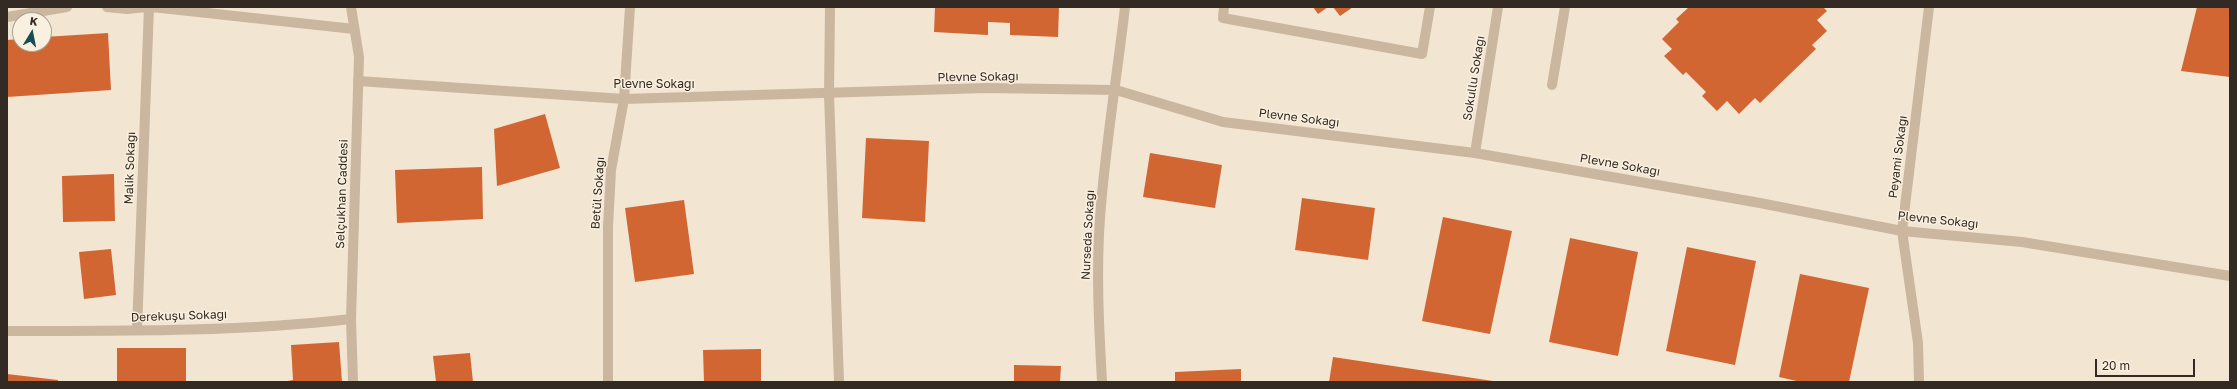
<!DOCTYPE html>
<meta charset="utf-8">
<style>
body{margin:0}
#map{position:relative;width:2237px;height:389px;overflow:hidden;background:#f2e6d3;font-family:"Golos Text",sans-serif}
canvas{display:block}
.frame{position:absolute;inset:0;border:8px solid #332a23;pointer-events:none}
.north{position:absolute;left:12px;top:12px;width:40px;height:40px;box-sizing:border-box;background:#faf0df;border:1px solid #aaa194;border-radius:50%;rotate:10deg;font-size:11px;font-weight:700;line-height:16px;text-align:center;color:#332a23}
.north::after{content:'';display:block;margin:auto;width:14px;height:18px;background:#164e58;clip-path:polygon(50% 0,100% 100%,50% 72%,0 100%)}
.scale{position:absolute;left:2095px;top:359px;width:100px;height:18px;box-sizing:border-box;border:2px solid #332a23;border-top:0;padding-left:5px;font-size:12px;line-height:14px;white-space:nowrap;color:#332a23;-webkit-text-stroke:3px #faf0df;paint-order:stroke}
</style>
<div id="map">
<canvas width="2237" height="389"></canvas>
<div class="frame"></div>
<div class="north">K</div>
<div class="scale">20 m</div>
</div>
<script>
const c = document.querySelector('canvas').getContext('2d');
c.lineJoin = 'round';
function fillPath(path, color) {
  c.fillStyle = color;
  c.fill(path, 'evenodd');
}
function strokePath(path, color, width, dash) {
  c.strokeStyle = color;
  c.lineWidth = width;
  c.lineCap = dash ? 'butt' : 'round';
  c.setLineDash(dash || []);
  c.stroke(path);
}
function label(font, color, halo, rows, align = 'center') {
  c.font = font + ' "Golos Text",sans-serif';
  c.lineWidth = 3;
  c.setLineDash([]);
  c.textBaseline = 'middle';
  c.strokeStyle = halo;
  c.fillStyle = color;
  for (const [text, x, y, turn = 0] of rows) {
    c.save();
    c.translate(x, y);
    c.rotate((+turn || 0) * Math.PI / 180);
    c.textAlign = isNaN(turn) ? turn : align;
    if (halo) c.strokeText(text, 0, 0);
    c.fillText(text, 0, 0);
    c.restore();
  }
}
fillPath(new Path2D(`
 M935,7H1059L1058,37L1010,35V23L988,22V35L934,32Z
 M1313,7H1328L1318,14Z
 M1333,7H1353L1340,16Z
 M1689,7H1823L1827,11L1817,20L1827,31L1812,45L1816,49L1760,103L1755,98L1739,114L1727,101L1717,111L1702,96L1706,92L1686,72L1683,75L1664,56L1672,49L1662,39L1679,22L1676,19Z
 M2197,7H2230V77L2181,71Z
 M108,33L111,90L7,97V40L20,39V44H44V37Z
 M545,114L560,168L497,186L494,129Z
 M866,138L929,141L925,222L862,218Z
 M1150,153L1222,165L1215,208L1143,197Z
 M482,167L483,219L397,223L395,170Z
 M114,174L115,221L63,222L62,176Z
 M1302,198L1375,208L1368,260L1295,250Z
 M684,200L694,274L635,282L625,208Z
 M1443,217L1512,231L1490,334L1422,321Z
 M1570,238L1638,252L1618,356L1549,342Z
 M1687,247L1756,261L1735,365L1666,351Z
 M111,249L116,295L84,299L79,252Z
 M1800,274L1869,288L1849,382H1801L1779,377Z
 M339,342L342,382H282L293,380L291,345Z
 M117,348H186V382H117Z
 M761,349V382H704L703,350Z
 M470,353L473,382H436L433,356Z
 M1333,357L1493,381L1492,382H1329Z
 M1014,365L1061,366L1060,382H1014Z
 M1241,369V382H1175V372Z
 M7,374L58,380V382H7Z`), '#d16633');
strokePath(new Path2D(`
 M1224,7L1223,18L1422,54L1430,7
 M1552,85L1565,7`), '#cbb69f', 10);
strokePath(new Path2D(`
 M107,7L127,9L146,7
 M152,7L354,29
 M830,7L829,94L839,382
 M7,17L67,7
 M358,81L624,99L986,88L1116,90L1223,122L1475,153L1760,203L1902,231L2022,242L2230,276
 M1475,153L1498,7
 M137,330L149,7
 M7,331C122,331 237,332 351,319
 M608,382V227L611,170L624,99L630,7
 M1102,382C1099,327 1096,273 1100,218C1105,147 1117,77 1125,7
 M1919,382L1918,343L1902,231L1929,7`), '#cbb69f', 10);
strokePath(new Path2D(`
 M351,7L359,57L351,319L353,382`), '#cbb69f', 10);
label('12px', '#332a23', '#faf0df', [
 ["Plevne Sokağı",978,77,-1],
 ["Sokullu Sokağı",1474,78,-81],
 ["Plevne Sokağı",654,84],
 ["Plevne Sokağı",1299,118,7],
 ["Peyami Sokağı",1898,157,-83],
 ["Plevne Sokağı",1620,165,10],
 ["Malik Sokağı",130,168,-88],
 ["Betül Sokağı",598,193,-86],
 ["Selçukhan Caddesi",342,194,-88],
 ["Plevne Sokağı",1938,220,6],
 ["Nurseda Sokağı",1088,235,-87],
 ["Derekuşu Sokağı",179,316,-2]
]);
</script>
